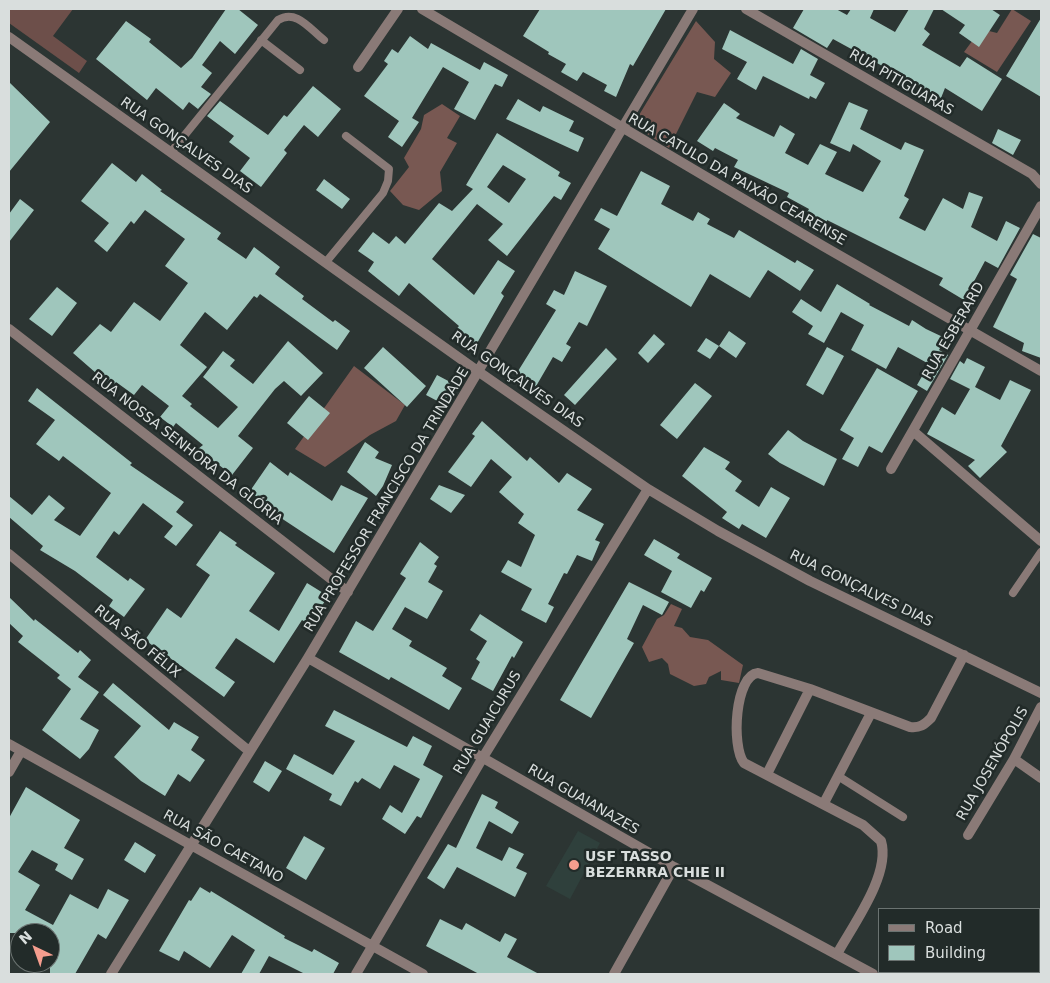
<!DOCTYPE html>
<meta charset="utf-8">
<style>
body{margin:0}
#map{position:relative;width:1050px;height:983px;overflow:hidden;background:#2c3533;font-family:"DejaVu Sans",sans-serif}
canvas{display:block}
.frame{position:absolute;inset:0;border:10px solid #d9dedd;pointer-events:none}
.legend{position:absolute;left:878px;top:908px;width:162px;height:65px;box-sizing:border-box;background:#222b29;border:1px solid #6b7371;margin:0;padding:6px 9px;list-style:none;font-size:15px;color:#d9dedd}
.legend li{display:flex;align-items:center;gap:10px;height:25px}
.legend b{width:25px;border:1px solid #6b7371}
.north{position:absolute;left:10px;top:923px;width:50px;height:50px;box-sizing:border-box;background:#222b29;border:1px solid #6b7371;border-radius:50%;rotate:318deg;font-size:14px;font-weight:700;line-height:20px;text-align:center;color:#d9dedd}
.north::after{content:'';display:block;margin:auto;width:18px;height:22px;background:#f59d8e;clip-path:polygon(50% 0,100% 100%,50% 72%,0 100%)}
</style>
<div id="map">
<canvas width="1050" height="983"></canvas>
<div class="frame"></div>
<ul class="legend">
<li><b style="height:6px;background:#8a7a77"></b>Road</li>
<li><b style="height:14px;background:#9fc6bc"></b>Building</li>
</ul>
<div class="north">N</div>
</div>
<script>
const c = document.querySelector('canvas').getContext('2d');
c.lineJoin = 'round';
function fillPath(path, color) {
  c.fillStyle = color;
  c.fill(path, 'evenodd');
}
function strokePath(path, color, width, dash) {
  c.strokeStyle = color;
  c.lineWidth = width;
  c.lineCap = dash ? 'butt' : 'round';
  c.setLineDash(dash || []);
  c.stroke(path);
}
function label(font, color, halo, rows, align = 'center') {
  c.font = font + ' "DejaVu Sans",sans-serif';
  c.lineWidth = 5;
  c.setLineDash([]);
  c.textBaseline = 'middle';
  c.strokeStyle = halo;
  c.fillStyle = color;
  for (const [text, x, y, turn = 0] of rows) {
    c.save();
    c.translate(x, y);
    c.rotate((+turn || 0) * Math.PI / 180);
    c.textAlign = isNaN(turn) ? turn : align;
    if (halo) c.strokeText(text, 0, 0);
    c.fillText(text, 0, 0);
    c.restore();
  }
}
fillPath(new Path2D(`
 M578,831L600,843L570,899L546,886Z`), '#2f403c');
fillPath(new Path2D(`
 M9,9H73L53,36L87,61L79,73L9,23Z`), '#6d4f4a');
fillPath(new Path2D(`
 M1012,9L1031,21L997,72L964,52L981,29L997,33Z
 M696,21L715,42L714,59L731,73L715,97L697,92L669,148L633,125Z
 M442,104L460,116L447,138L457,143L440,172L442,191L419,210L403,205L390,191L409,167L404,158L421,129L424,115Z
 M354,366L405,405L396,421L370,435L325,467L295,449Z
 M671,604L682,609L674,626L682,628L690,637L708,640L743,665L739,683L721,680V671L709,677L706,684L694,686L670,674L668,664L662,658L649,662L642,647L657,619L664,615Z`), '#785852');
fillPath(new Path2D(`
 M226,9H238L258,25L235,54L220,41L202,65L212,73L201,87L211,94L198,109L189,102L183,110L156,88L147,100L96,59L126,21L151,39L149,42L181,68L192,58Z
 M540,9H666L633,66L630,64L616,97L604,91L607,85L583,72L577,81L561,72L566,64L548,54L549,52L523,36Z
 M804,9H836L847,15L851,9H874L870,18L895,32L909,9H934L924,29L930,34L922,45L960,67L967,57L1002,79L982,111L945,88L941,98L833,39L827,48L793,28Z
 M941,9H991L1000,15L979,47L959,33L965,25Z
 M1041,18V97L1006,76Z
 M730,30L793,64L801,49L818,59L810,75L825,83L816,99L810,96L809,99L763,76L756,90L737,79L747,62L722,49Z
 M410,36L428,49L431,43L480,70L484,62L508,75L502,87L495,84L475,120L454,109L469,82L443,67L412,118L419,122L402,147L388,137L399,121L364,96L388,64L384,61L392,49L398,53Z
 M9,82L50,122L9,172Z
 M313,86L341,109L318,137L304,125L284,150L287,153L261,187L240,171L250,158L229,142L234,136L207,116L220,101L268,135L284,115L287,117Z
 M518,99L540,112L543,106L574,121L569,131L584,138L578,152L506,119Z
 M849,102L868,110L860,129L901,150L905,142L924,150L904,196L909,199L899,218L925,231L943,198L963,209L969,192L983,197L971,227L997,241L1006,221L1020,228L998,268L985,261L964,300L939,285L943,278L827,220V222L807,213L809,209L787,197L789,193L734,167L738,160L715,148L713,151L697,141L724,103L740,114L736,118L774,137L780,125L795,134L785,153L808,165L820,144L837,152L825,174L863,192L881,161L853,144L850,152L830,143Z
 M998,129L1021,140L1013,155L992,143Z
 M497,133L560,172L558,176L571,183L561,200L554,196L507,256L488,240L503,224L477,204L432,259L474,295L498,260L515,271L501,293L504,296L476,345L454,332L459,326L409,283L399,296L368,271L374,262L358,251L373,232L389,244L396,236L405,244L439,203L452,211L473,189L466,185ZM503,165L526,179L509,203L487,187Z
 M112,163L136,182L142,174L162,190L160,191L221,233L217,239L246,259L254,247L280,267L275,274L304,296L302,299L333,322L335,320L350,331L337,350L260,294L257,298L254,296L227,330L205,312L180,345L207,367L182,396L192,404L190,406L218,428L238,407L203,377L223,351L235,360L230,366L253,384L288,341L323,373L301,396L284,381L275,389L238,436L253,448L232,475L198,449L203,445L176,423L173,427L160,417L169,406L142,385L134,395L116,382L112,387L73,353L100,324L111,332L134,302L160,321L188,283L165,266L185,239L145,210L134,224L131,221L107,252L94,241L109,223L81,201Z
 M641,171L670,186L661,204L693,221L698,212L710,219L707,224L734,238L739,230L795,263L797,260L814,270L800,291L768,270L750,298L710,274L691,307L598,249L610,229L594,220L601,208L617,216Z
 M324,179L350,199L342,209L316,190Z
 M20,199L34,210L9,242V214Z
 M1033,234L1041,238V358L1022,351L1024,343L993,327L1017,279L1010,275Z
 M575,271L607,286L587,326L579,322L566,344L571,347L562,362L553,357L535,388L515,376L556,310L546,304L554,290L564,295Z
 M837,284L870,304L869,305L909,326L912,320L926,329L945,338L939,350L948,355L927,391L917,385L929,364L898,347L886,369L851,350L864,325L841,312L824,343L808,334L813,326L792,312L801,299L821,312Z
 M57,287L77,303L52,336L29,319Z
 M729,331L746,343L736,358L719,346Z
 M654,334L665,344L648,363L638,353Z
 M706,338L719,346L710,359L697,351Z
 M383,347L426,386L407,407L364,368Z
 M827,347L844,356L823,395L806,385Z
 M606,348L617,359L575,405L564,395Z
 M967,358L985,367L975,387L1000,400L1010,380L1031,390L1001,446L1007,452L980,478L968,466L975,460L927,434L942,407L955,415L970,389L950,379L960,361L964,364Z
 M877,368L918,391L882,453L869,446L858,467L842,459L854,438L840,430Z
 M437,375L454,384L443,404L426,395Z
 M695,383L712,396L677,439L660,425Z
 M37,388L132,463L130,465L184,502L176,512L193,525L176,546L164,537L173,526L143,503L119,535L114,531L96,557L128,581L130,578L145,589L124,617L109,606L113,600L75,571L40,550L43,546L9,517V496L32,515L49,495L65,508L54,520L80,536L111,493L63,456L59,461L36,444L55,420L28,401Z
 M309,396L330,413L308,440L287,423Z
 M482,421L527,461L530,457L559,483L567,473L592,489L577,510L604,524L595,540L600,542L592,561L577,555L567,574L564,573L548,604L554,607L546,623L521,610L532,589L501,572L508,560L521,567L535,535L518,523L524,514L499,492L512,477L491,459L471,487L448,472L475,436L472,434Z
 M788,430L803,441L837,459L824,486L780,463L768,454Z
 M365,442L379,452L375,458L392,465L383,486L376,496L347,472Z
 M704,447L730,462L725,469L742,481L735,491L759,507L771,487L790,498L766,538L742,524L739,529L722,518L727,512L682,476Z
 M270,462L288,476L290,472L332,501L341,485L368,498L334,553L281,518L250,491Z
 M439,485L465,495L451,513L430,499Z
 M220,531L237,543L235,545L275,573L249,611L279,631L307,583L328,596L310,625L302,620L274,663L236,638L215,668L235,682L224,697L145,640L167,608L181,618L210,575L196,565Z
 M654,539L680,554L677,558L712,578L704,592L701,590L691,608L661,592L672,571L644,555Z
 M420,542L439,557L434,564L437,566L428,582L443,591L427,619L405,607L392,629L412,641L409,646L447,668L442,676L462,688L449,710L391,677L389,680L339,652L356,621L373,631L406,578L400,574Z
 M629,582L669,602L662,615L643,605L627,639L634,643L591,718L560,700Z
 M9,597L34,621L35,619L78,653L80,650L91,660L78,677L99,692L80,719L99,730L89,749L80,759L42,730L71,689L57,678L60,675L18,642L23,636L9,623Z
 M480,614L523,642L514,658L512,656L493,691L471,679L480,662L476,659L487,641L470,630Z
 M113,683L169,730L174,722L199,737L191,750L205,760L190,782L178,774L165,796L141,781L114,757L141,726L103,695Z
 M334,710L407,747L413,736L432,746L423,765L443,776L421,818L417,816L405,834L382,819L390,805L402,813L420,779L394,765L380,789L362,778L358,783L355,781L341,806L329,800L332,794L286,769L294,754L333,775L355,741L325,726Z
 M265,761L282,771L269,792L253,782Z
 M26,787L80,820L64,848L84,859L72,880L55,870L58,864L32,850L18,872L40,885L25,910L53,925L70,894L98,909L108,889L129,900L106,939L98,934L75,974H50V933H9V818Z
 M482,794L498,802L495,808L519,822L512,834L489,821L476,848L502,861L509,847L524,854L516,868L527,873L515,897L457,867L444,889L427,878L448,844L456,848Z
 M304,836L325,848L306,880L286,868Z
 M135,842L156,855L145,873L124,860Z
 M200,887L210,893L211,891L265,924L285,936L284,938L312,952L314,949L339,963L333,974H305L269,956L259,974H241L255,950L232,935L210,968L184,951L179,961L159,951L189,900L191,901Z
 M440,919L462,930L466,923L500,942L505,933L517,939L507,957L539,974H479L426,946Z`), '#9fc6bc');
strokePath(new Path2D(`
 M261,40L300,70
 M171,152L278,20C296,9 309,28 324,40
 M326,262L383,193L388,181L389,169L346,136
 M1013,593L1041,552
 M838,776L903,817`), '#8a7a77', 8);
strokePath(new Path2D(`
 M422,9L823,246L1041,371
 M746,9L1032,174L1041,184
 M9,37L479,372L648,489L718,531L810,581L1041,693
 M358,67L398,9
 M9,329L348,592
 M913,431L1041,541
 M891,469L1041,206
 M9,554L249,751
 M308,658L674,867L873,974
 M9,744L423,974
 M1014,759L1041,778
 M9,772L21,751
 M767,774L810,689
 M824,803L871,713
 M968,835L1014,759L1041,707
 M837,954C853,925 891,874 881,841L863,825L744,763C731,746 735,675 758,673L810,689L910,727C920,728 924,725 931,718L964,655
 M111,974L308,658L693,9
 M356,974L482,759L648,489
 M614,974L674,867`), '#8a7a77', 10);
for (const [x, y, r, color] of [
 [574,865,6,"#f59d8e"]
]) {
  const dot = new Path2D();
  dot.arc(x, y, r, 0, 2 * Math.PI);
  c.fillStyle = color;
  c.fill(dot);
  strokePath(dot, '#222b29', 2);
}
label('14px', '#d9dedd', '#222b29', [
 ["RUA PITIGUARAS",901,83,30],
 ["RUA GONÇALVES DIAS",186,146,35],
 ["RUA CATULO DA PAIXÃO CEARENSE",737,180,30],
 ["RUA ESBERARD",954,331,-60],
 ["RUA GONÇALVES DIAS",517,380,35],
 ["RUA NOSSA SENHORA DA GLÓRIA",187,449,38],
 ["RUA PROFESSOR FRANCISCO DA TRINDADE",387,500,-59],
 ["RUA GONÇALVES DIAS",861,589,26],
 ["RUA SÃO FÉLIX",137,642,39],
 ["RUA GUAICURUS",488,723,-59],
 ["RUA JOSENÓPOLIS",993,764,-60],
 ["RUA GUAIANAZES",583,800,30],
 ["RUA SÃO CAETANO",223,847,29]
]);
label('bold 14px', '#d9dedd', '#222b29', [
 ["USF TASSO",585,857],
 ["BEZERRRA CHIE II",585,873]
], 'left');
</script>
